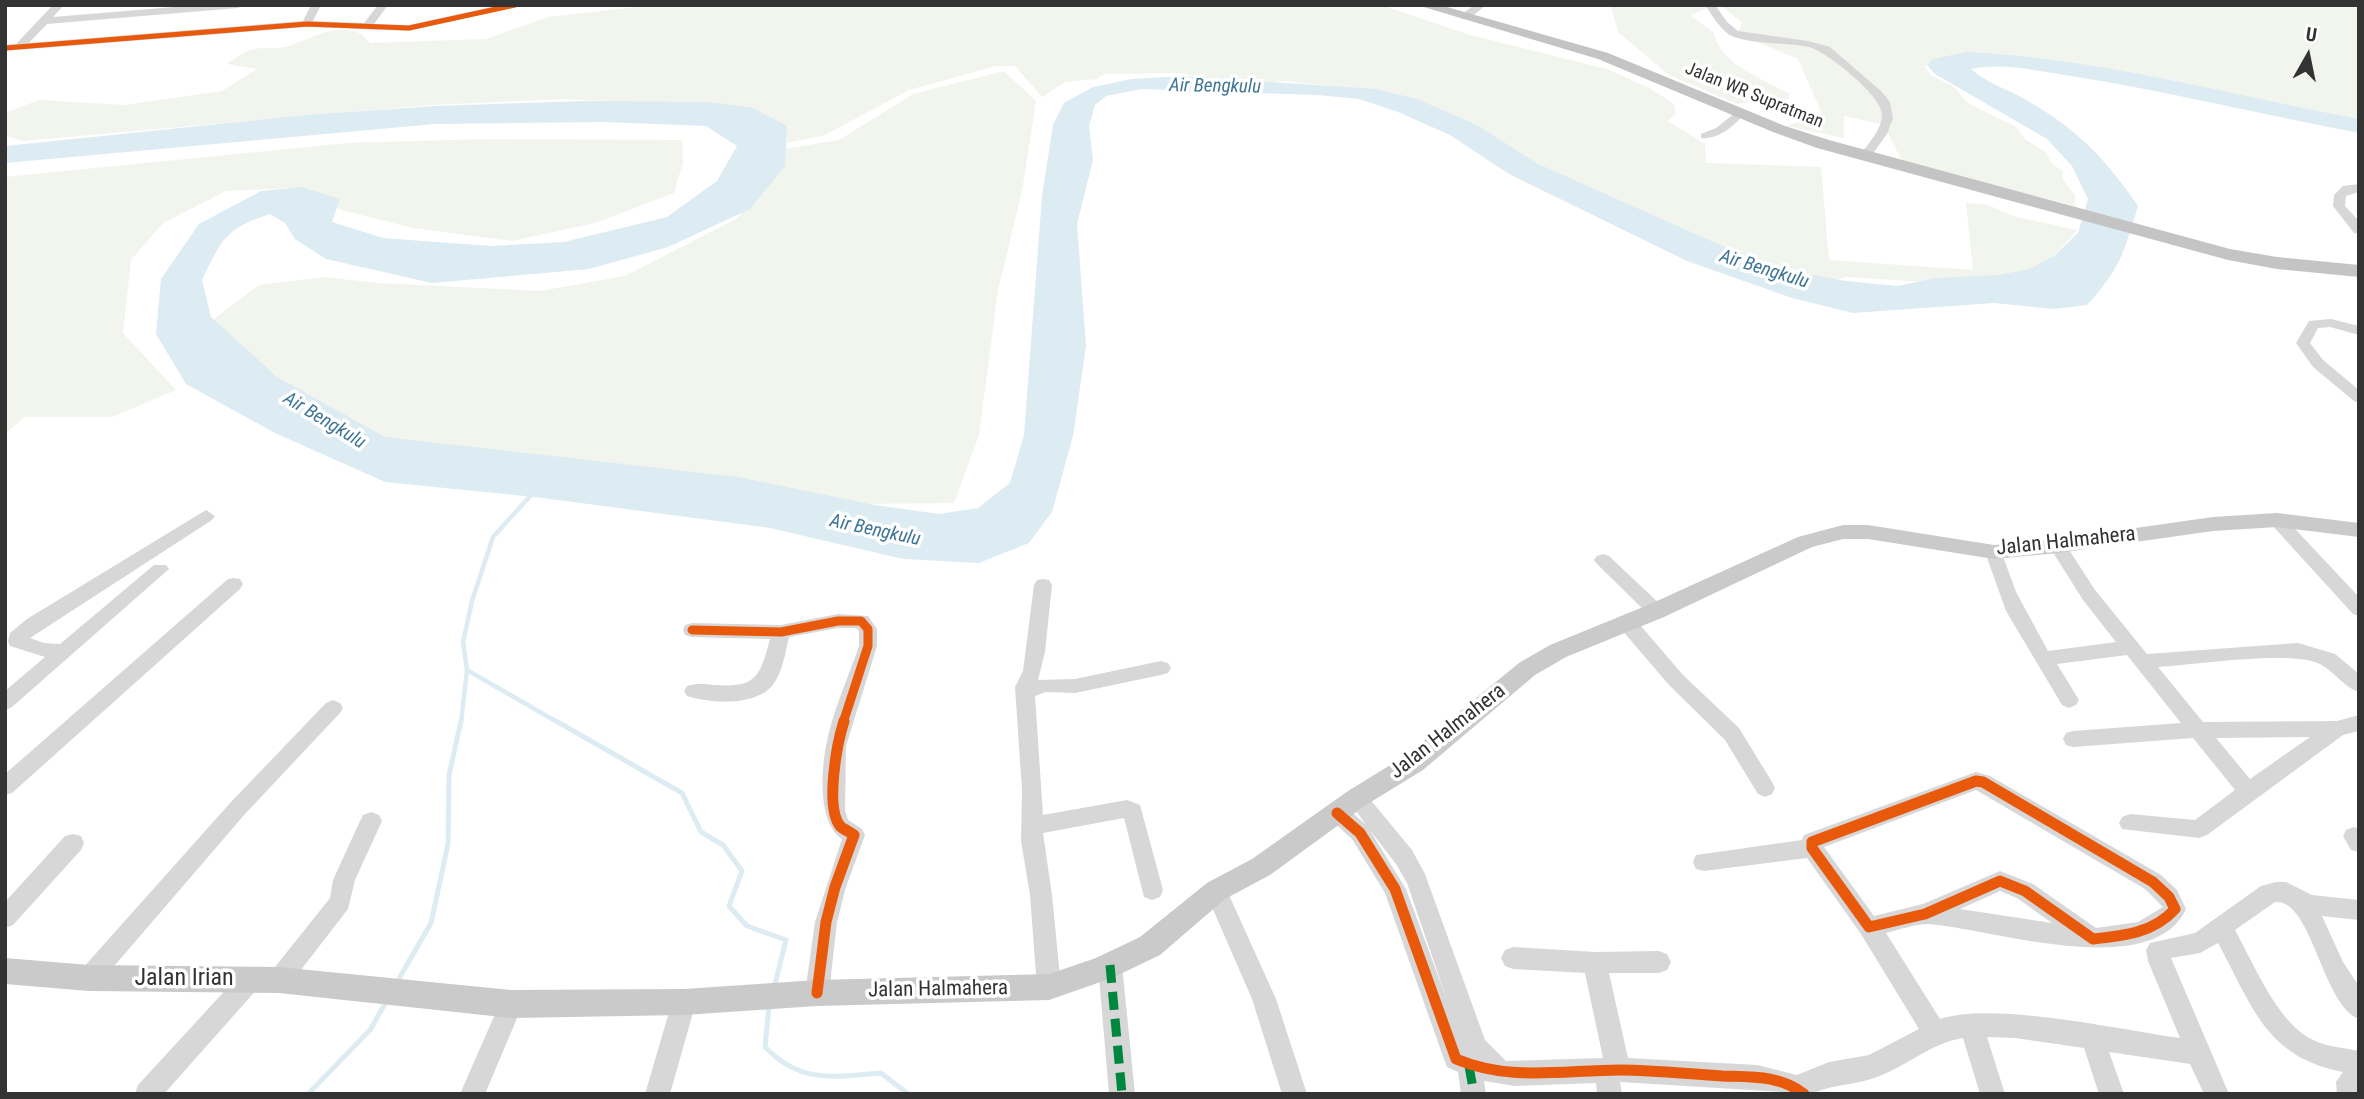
<!DOCTYPE html>
<style>
body{margin:0}
#map{position:relative;width:2364px;height:1099px;overflow:hidden;background:#fff;font-family:"Roboto Condensed",sans-serif}
canvas{display:block}
.frame{position:absolute;inset:0;border:7px solid #333;pointer-events:none}
.north{position:absolute;left:2273px;top:21px;width:70px;height:70px;-webkit-text-stroke:5px #fff;paint-order:stroke;rotate:9deg;font-size:19px;font-weight:700;line-height:28px;text-align:center;color:#333}
.north::after{content:'';display:block;margin:auto;width:24px;height:32px;background:#333;clip-path:polygon(50% 0,100% 100%,50% 72%,0 100%)}
</style>
<div id="map">
<canvas width="2364" height="1099"></canvas>
<div class="frame"></div>
<div class="north">U</div>
</div>
<script>
const c = document.querySelector('canvas').getContext('2d');
c.lineJoin = 'round';
function fillPath(path, color) {
  c.fillStyle = color;
  c.fill(path, 'evenodd');
}
function strokePath(path, color, width, dash) {
  c.strokeStyle = color;
  c.lineWidth = width;
  c.lineCap = dash ? 'butt' : 'round';
  c.setLineDash(dash || []);
  c.stroke(path);
}
function label(font, color, halo, rows, align = 'center') {
  c.font = font + ' "Roboto Condensed",sans-serif';
  c.lineWidth = 7;
  c.setLineDash([]);
  c.textBaseline = 'middle';
  c.strokeStyle = halo;
  c.fillStyle = color;
  for (const [text, x, y, turn = 0] of rows) {
    c.save();
    c.translate(x, y);
    c.rotate((+turn || 0) * Math.PI / 180);
    c.textAlign = isNaN(turn) ? turn : align;
    if (halo) c.strokeText(text, 0, 0);
    c.fillText(text, 0, 0);
    c.restore();
  }
}
fillPath(new Path2D(`
 M656,5H1381L1470,35L1607,69L1651,89L1674,104L1676,113L1668,121L1705,144L1706,163L1821,167L1829,260L1973,270L1966,203L1988,205L2013,216L2077,230C2064,247 2048,258 2036,276L1925,282L1846,277L1817,285L1765,268L1355,89L1286,81L1231,85L1180,73L1104,74L1097,79L1065,82L1042,97L1015,66H996L909,90L825,135L777,145L710,106L563,99L431,105L22,141L5,135V113L39,100L124,105L222,91L257,69L227,64C234,59 243,52 251,50C263,46 277,50 289,46C313,38 350,15 370,43L486,39L548,17Z
 M1611,5H1716L1690,15L1714,33C1720,65 1764,79 1790,94L1786,105L1756,101L1737,104L1669,75L1618,32Z
 M1720,5H2359V122L2070,66C2024,51 1970,50 1924,66L1931,75L1954,87L1968,103L2016,127L2025,139L2047,153L2051,163L2063,171L2062,178L2075,196V206L1903,163L1884,125L1844,116V138L1786,126L1822,114L1798,59L1738,34L1742,22Z
 M1004,71L1036,101L1022,191L998,290L979,435L954,503L852,504L413,451L295,396L226,344L214,319L259,285L324,277L378,283L540,291L625,276L738,218L784,149L839,140L913,94Z
 M489,139L682,140L683,162L674,193L595,223L512,241L413,228L345,211L288,188L226,191L163,223L131,260L123,333L176,390L112,417H24L5,434V177L348,143Z`), '#f1f5ed');
fillPath(new Path2D(`
 M1967,52C2099,58 2229,95 2359,119V133C2263,115 2168,91 2071,76C2038,71 2004,62 1971,69C1986,83 2010,90 2028,101C2077,129 2107,160 2138,206C2124,253 2120,269 2087,305L2054,309L1994,303L1853,313L1792,298L1687,261L1509,174L1450,135L1398,112L1359,99L1317,95L1142,89L1106,96L1095,105L1089,126L1093,160L1077,224L1086,346L1073,436L1052,512L1029,543L979,563L903,559L770,528L535,497L385,482L275,433L186,384L156,334L161,279L199,224L261,191L301,187L340,199L332,222L383,238L491,246L564,242L667,217L717,181L737,146L706,126L603,122L435,124L5,163V146L307,115L435,106L584,101L710,102L753,108L787,126L785,166L750,209L668,247L589,269L432,283L326,259L295,239L285,223L270,214C224,229 222,240 202,280L211,317L277,377L385,437L738,477L875,505L939,514L978,508L1010,483L1024,435L1042,196L1053,125L1064,103L1093,87L1132,79L1182,76L1375,89L1417,99L1477,125L1536,163L1729,249L1797,272L1846,281L1897,286L1936,278L1998,275L2030,269L2054,256L2078,233L2088,199L2072,166L2047,139L1935,74L1927,65L1933,59Z`), '#ddebf3');
strokePath(new Path2D(`
 M467,670L559,723
 M461,723L467,670L463,642L472,601L493,537L532,494`), '#ddebf3', 4.5);
strokePath(new Path2D(`
 M556,721L682,793L701,832L723,845L742,871L729,906L747,926L786,940L774,988
 M397,982L431,923L448,844L449,775L461,721
 M769,1006L765,1047C801,1084 834,1077 881,1073L908,1094
 M308,1094L370,1030L386,1002`), '#ddebf3', 5);
fillPath(new Path2D(`
 M53,5H64L53,17L198,5H243L238,8L47,24L29,43L303,21L311,5H321L313,21L364,23L378,5H388L374,24L409,25L500,5H520L409,31L307,27L5,51V45L16,44Z
 M1474,5H1486L1469,19H1461V15Z
 M1705,5H1715L1727,22L1738,31L1808,41L1830,47L1882,92L1890,102L1893,118L1887,134L1869,159L1859,156C1868,144 1882,130 1882,114C1881,95 1826,51 1809,47C1785,42 1757,45 1734,37C1721,32 1713,16 1705,5Z
 M1740,109L1746,112C1735,125 1719,140 1701,138V134L1716,128Z
 M2359,184V192L2346,196L2345,206L2359,221V234L2354,233L2333,206L2334,195L2343,186Z
 M2331,319L2359,326V335L2330,327L2318,328L2310,343L2323,360L2359,390V403L2354,401L2313,367L2296,343L2309,321Z
 M206,510L215,516L212,520L30,638L44,643L60,644L154,565H166L169,569L12,707L5,710V691L45,657L10,646L8,641L10,633L27,619Z
 M2277,514L2283,516L2359,597V616L2353,614L2271,524L2268,520L2271,516Z
 M2058,540L2064,542L2095,590L2147,654L2298,643L2335,654L2359,674V692C2343,687 2334,671 2320,664C2291,650 2194,665 2158,667L2203,722L2337,721L2359,715V731L2343,735L2207,835L2199,838L2122,829L2119,823L2122,817L2130,814L2195,820L2235,790L2193,738L2073,747L2066,745L2063,739L2066,733L2073,731L2181,723L2127,655L2057,664L2079,700L2076,705L2069,708L2062,705L2006,611L1985,552L1994,546L2000,548L2016,592L2048,651L2116,642L2083,600L2049,546ZM2310,737L2250,779L2216,738Z
 M1603,554L1609,556L1662,606L1665,611L1662,616H1650L1597,564L1594,560L1597,556Z
 M234,578L240,579L243,584L240,589L12,793L5,795V774L228,579Z
 M1043,579L1049,580L1052,585L1045,652L1038,680L1075,679L1161,661L1168,663L1171,668L1168,673L1161,675L1075,693L1046,692L1035,696L1043,815L1127,800L1140,805L1163,890L1160,897L1152,900L1144,897L1124,818L1043,833L1052,895L1061,987L1057,995L1049,998L1041,995L1037,987L1030,895L1021,841L1022,790L1015,687L1023,671L1034,585L1037,580Z
 M838,614L868,616L877,629V646L846,746L845,810L848,820L862,829L865,835L846,887L837,922L829,993L825,1001L817,1004L809,1001L805,993L815,922L842,839C818,823 821,772 826,746C832,713 848,678 859,646V631L856,628H838L789,637C785,654 782,677 769,689C750,706 709,703 687,696L684,691L687,686C696,683 705,684 715,685C757,688 760,676 770,639L692,637L685,635L683,630L685,625L692,623L781,625Z
 M1628,617L1635,619L1683,675L1739,728L1772,782L1775,788L1772,794L1765,797L1758,794L1725,740L1669,685L1621,629L1619,624L1621,619Z
 M333,700L340,703L343,708L340,713L245,814L97,986L89,989L81,986L77,978L81,970L231,802L326,703Z
 M1976,772L1990,776L2161,875L2177,890L2186,909C2152,983 1989,928 1928,924C1914,924 1899,930 1886,933L1940,1019C1993,1001 2121,1030 2180,1038L2148,961L2146,950L2150,943L2195,933L2261,886L2276,882H2286L2312,895L2359,900V920L2322,916L2343,962L2359,986V1019C2322,1005 2312,898 2275,902L2235,930C2254,964 2278,1025 2315,1041C2329,1047 2345,1048 2359,1051V1094H2337L2336,1082L2343,1072C2265,1057 2252,1005 2218,943L2200,953L2171,958L2229,1094H2204L2190,1064L2109,1052L2124,1094H2099L2084,1048L2015,1038L1987,1037L2005,1094H1980L1963,1038C1930,1043 1905,1068 1874,1078C1855,1085 1835,1084 1816,1092V1094L1620,1082L1622,1094H1597L1596,1083L1515,1086L1484,1081L1486,1094H1461L1458,1072L1447,1067L1444,1059L1385,893L1352,839L1330,819L1326,813L1330,807C1345,801 1355,816 1366,825L1347,798L1350,792L1357,789L1364,792L1412,850L1425,874L1485,1040L1506,1061L1603,1058L1585,973L1513,969L1505,966L1501,958L1505,950L1513,947L1595,952L1659,951L1667,954L1671,962L1667,970L1659,973H1609L1628,1058L1757,1065L1797,1075L1829,1062L1869,1055L1919,1029L1861,934L1807,858L1704,871L1696,869L1693,862L1696,855L1802,840L1804,835ZM1976,790L2145,889L2163,907L2138,922L2096,928L2033,884L2000,871L1923,904L1874,916L1824,847ZM1369,829L1396,864L1407,883L1447,1000L1406,889ZM2000,891L2017,898L2052,923L1960,909Z
 M371,812L379,815L382,821L355,880L348,909L287,988L279,991L271,988L267,980L271,972L330,898L333,880L360,821L363,815Z
 M2354,827L2359,829V852L2351,850L2343,836L2346,830Z
 M73,834L81,836L84,843L81,850L13,925L5,928V902L65,836Z
 M1216,881L1224,884L1276,999L1307,1094H1282L1252,999L1205,891L1208,884Z
 M1110,954L1118,957L1122,965L1135,1094H1109L1098,965L1102,957Z
 M251,968L259,971L263,979L259,987L164,1094H135L138,1085L243,971Z
 M684,991L692,994L696,1002L670,1094H645L672,1002L676,994Z
 M511,993L519,996L523,1004L485,1094H460L503,996Z`), '#d7d7d7');
fillPath(new Path2D(`
 M2277,513L2359,523V537L2277,527L2213,531L2058,553L1994,559L1868,539H1843L1812,547L1664,617L1566,657L1535,675L1423,770L1366,805L1270,875L1225,899L1160,955L1112,978L1049,1000L817,1006L684,1015L511,1018L279,993L89,991L5,984V958L89,965L279,967L511,990L684,989L817,980L1049,974L1096,958L1140,937L1207,883L1252,859L1348,791L1405,756L1519,663L1550,645L1648,605L1798,537L1843,525H1868L1994,545L2058,539L2213,517Z`), '#cacaca');
fillPath(new Path2D(`
 M1417,5H1440L1608,53L1785,126L1829,140L2230,249L2277,257L2359,265V277L2277,269L2228,260L1817,148L1773,132L1598,59Z`), '#c4c4c4');
strokePath(new Path2D(`
 M1110,965L1122,1094
 M1469,1066L1474,1094`), '#00873e', 9, [18, 9]);
strokePath(new Path2D(`
 M5,48L307,24L409,28L515,5`), '#e8590c', 5);
strokePath(new Path2D(`
 M692,630L781,632L838,621H861L868,629V646L843,723`), '#e8590c', 9);
strokePath(new Path2D(`
 M1976,781L1983,782L2153,882L2169,897L2175,909C2154,933 2123,936 2093,939L2025,891L2000,881L1925,914L1869,927L1812,848V842Z
 M1337,813L1360,833L1395,889L1456,1059C1510,1082 1564,1070 1620,1070C1654,1070 1688,1074 1722,1076C1751,1077 1780,1075 1804,1094
 M817,993L826,922L835,887L854,835C850,832 843,829 840,826C825,807 837,743 844,721`), '#e8590c', 11);
label('18px', '#333', '#fff', [
 ["Jalan WR Supratman",1754,96,22]
]);
label('italic 19px', '#3f7597', '#fff', [
 ["Air Bengkulu",1215,87,1],
 ["Air Bengkulu",1764,270,17],
 ["Air Bengkulu",324,421,31],
 ["Air Bengkulu",875,531,12]
]);
label('21px', '#333', '#fff', [
 ["Jalan Halmahera",2066,542,-6],
 ["Jalan Halmahera",1448,732,-38],
 ["Jalan Halmahera",938,990,-1]
]);
label('24px', '#333', '#fff', [
 ["Jalan Irian",184,979]
]);
</script>
